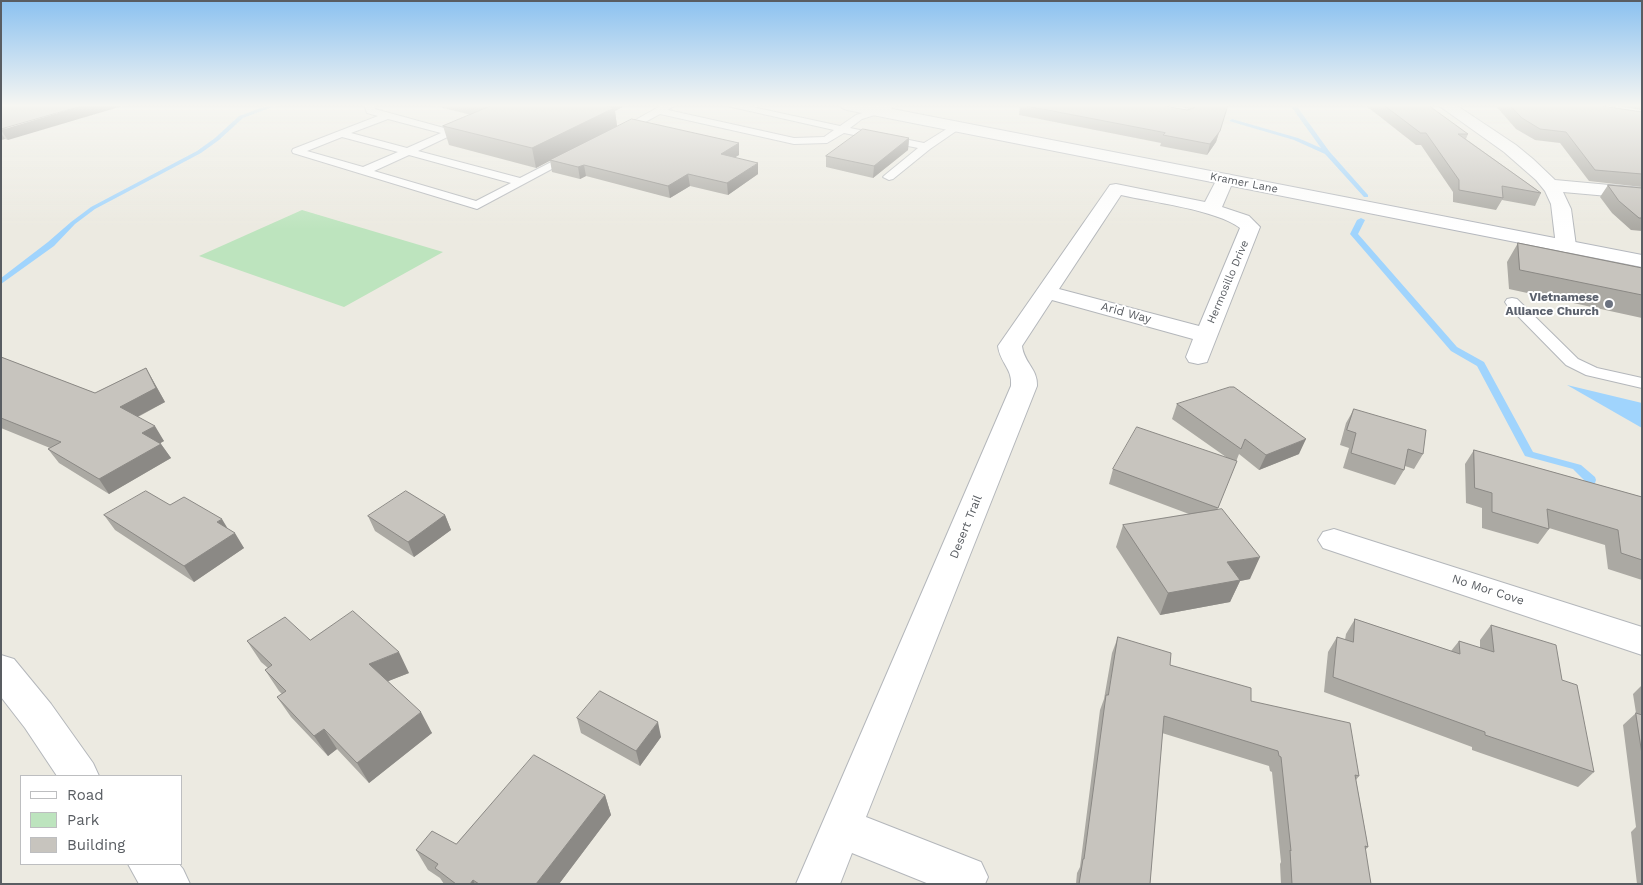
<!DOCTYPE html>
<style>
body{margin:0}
#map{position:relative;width:1643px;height:885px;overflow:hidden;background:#eceae1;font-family:"Work Sans",sans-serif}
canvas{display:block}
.frame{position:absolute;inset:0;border:2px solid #595d62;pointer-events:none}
.legend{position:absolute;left:20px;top:775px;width:162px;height:90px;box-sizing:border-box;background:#fff;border:1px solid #bdbec0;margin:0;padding:6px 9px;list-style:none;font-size:15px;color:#595d62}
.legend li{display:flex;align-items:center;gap:10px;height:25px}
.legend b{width:25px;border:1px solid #bdbec0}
</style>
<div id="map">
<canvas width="1643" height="885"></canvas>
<div class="frame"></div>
<ul class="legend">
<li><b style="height:6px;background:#fff"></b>Road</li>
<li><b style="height:14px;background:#bde4be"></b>Park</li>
<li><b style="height:14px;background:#c7c4be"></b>Building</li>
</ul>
</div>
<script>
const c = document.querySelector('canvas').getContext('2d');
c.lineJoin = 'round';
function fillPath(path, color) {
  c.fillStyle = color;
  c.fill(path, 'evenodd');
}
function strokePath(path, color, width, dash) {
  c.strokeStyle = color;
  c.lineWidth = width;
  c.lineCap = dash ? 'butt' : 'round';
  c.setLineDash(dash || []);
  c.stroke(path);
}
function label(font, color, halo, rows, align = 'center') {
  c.font = font + ' "Work Sans",sans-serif';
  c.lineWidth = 4;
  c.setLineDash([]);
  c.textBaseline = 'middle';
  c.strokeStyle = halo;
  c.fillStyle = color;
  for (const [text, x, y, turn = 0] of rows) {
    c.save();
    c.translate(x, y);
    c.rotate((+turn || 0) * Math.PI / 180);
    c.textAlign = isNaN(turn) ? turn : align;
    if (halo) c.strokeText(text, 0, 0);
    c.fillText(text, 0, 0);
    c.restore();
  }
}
fillPath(new Path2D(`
 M302,210L443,252L344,307L199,256Z`), '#bde4be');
fillPath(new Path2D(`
 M1567,385L1642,403V428Z`), '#a0d4fd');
fillPath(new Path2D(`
 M269,105H278L243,118L219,140L201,153L95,209L75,224L54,246L1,284V278L48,242L71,222L91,207L197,151L215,138L239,116Z
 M1290,105H1296L1329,151L1368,195V197H1364L1325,154L1294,140L1229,121L1232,119L1298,138L1321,148Z
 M1361,218L1365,220L1358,234L1457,347L1484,362L1533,452L1581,465L1595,477L1596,480L1595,483H1587L1573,469L1525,456L1477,366L1451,351L1350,234L1357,220Z`), '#a0d4fd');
const lane = new Path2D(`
 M364,105H374L375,109L455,131L456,133L418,151L520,178L567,154L571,153L576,156L477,209L293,153L292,151L293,149L378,116L367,113ZM388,119L441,133L407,148L351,133ZM342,137L398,152L363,167L307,151ZM409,155L511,183L476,201L374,171Z
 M662,105H675L668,110L794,138L824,137L834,130L723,105H743L840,126L856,115L878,108L881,109V113L862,119L850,128L924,143L953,125H961L962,127L930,149L893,179L889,180L883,177L885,175L918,148L844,133L827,143L794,144L660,114L623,134L619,135L614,132Z
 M1512,298L1517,299L1578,359L1597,368L1642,378V388L1586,375L1566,365L1507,305L1505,302L1507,299Z`);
const street = new Path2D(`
 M876,105H894C889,113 881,116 873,114L870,111Z
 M1438,105H1456L1516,145L1533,159L1555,180L1642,188V199L1563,192L1571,209L1576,246L1573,250L1566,252L1559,250L1556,246L1551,204L1545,191L1536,180L1504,152Z
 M1225,174L1231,175L1234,179L1222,207L1249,216L1260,227L1207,362L1198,364L1189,362L1186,357L1193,339L1052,300L1022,346C1024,363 1038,369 1037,386L866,817L981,862L988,877L985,884H929L852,853L840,884H796L1011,386C1013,369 1000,363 998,346L1110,185L1116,184L1205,202L1219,175ZM1121,195C1151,202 1217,210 1240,228L1199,326L1059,289Z
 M1334,529L1642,627V655L1323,548L1318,540L1323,532Z
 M1,655L14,659L51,704L93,763L99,776H57L25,728L1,697Z
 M128,864H179L183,869L190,884H139Z`);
const secondary = new Path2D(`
 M840,105H872L1642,255V267L847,110L842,108Z`);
strokePath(lane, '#b4b7bb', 2);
strokePath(street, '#b4b7bb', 2);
strokePath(secondary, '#b5b8be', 2);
fillPath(lane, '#fff');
fillPath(street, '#fff');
fillPath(secondary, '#fff');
fillPath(new Path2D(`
 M1,105L8,140L5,139L1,140Z
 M432,105H626L615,111L617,126L739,143V155L735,157L758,174L728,195L690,186L670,198L586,176L580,179L552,172L550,160L536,168L449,145L443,126L471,115Z
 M1020,105L1187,110L1190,109L1172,105H1228L1216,142L1207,155L1160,146L1161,143L1019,115Z
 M1365,105H1428L1468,134L1466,139L1541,193L1535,206L1502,200L1496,210L1453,202V192L1421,145H1416Z
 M1495,105H1595L1642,112V187L1589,181L1560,143L1535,140L1516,129Z
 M1609,105H1642V110Z
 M909,138L908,150L873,178L826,167V156Z
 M1608,185L1642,188V231L1631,230L1612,213L1600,197Z
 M1518,243L1642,268V318L1509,289L1507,262Z
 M1,357L95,393L146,368L165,402L138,417L164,441L160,443L161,444L171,458L109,494L59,463L48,449L50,448L1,428Z
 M1177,404L1299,454L1259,470L1239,454L1217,510L1250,579L1240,581L1230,602L1160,615L1116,547L1123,525L1189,514L1109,484L1113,469L1226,457L1172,419Z
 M1354,409L1423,454L1414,469L1405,466L1404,470L1395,485L1343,468L1349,448L1340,445L1346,423Z
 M1474,450L1642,497V580L1608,569L1605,545L1549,528V529L1538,544L1482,528V508L1466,503L1465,464Z
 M170,505L227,528L244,548L194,582L115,530L104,515Z
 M445,515L451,530L414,557L375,531L368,516Z
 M1355,619L1451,651L1459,641L1480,648V640L1491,625L1562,680L1594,772L1578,787L1472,750V747L1324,692L1328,652L1337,637L1345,640L1346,634Z
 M1118,637L1170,665L1251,701L1359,776L1356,780L1368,847L1365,850L1371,884H1281L1280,864L1281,862L1272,772L1270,771L1269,766L1162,733L1150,884H1076L1077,873L1080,867L1100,710L1104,699L1112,653Z
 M310,640L409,673L388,681L432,733L369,783L337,749L328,756L291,717L277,697L282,694L279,691L265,670L268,668L261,662L247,641Z
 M1642,685V884H1637L1631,832L1636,827L1623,725L1636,713L1633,694Z
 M577,718L661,737L640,766L581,733Z
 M605,795L611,815L559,884H444L440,878L428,870L416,850L456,844Z`), '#aba9a3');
fillPath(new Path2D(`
 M85,105H126L8,140L1,130Z
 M591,105H626L615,111L617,126L536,168L532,148Z
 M1228,105L1216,142L1207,155L1210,144Z
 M1,133L5,139L1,140Z
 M909,138L908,150L873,178L874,166Z
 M739,143V155L721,166V154Z
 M758,163V174L728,195L727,183Z
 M584,165L586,176L580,179L578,167Z
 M688,174L690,186L670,198L668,186Z
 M146,368L165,402L129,421L120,407Z
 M155,426L164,441L152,448L142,433Z
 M1306,439L1299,454L1259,470L1266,455Z
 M161,444L171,458L109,494L99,479Z
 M445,515L451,530L414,557L408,542Z
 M222,519L231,534L217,522Z
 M235,533L244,548L194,582L184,566Z
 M1260,557L1250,579L1240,581L1230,602L1160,615L1168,593L1227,562Z
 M399,652L409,673L381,684L369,664Z
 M421,712L432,733L369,783L357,763Z
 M658,722L661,737L640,766L636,751Z
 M324,729L337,749L328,756L314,736Z
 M605,795L611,815L559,884H536Z
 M473,880L475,884H470Z`), '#8b8985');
const building = new Path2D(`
 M1,105H85L1,129Z
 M493,105H602L614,108L532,148L443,126Z
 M1022,105H1159L1187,110L1194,108L1196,105H1228L1220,131L1210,144L1163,135L1165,133Z
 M1384,105H1428L1468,134H1458L1541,193L1502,186L1503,198L1459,190V180L1426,133H1421Z
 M1510,105H1595L1642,112V174L1595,170L1566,132L1540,129L1522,118Z
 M632,119L739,143L721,154L758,163L727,183L688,174L668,186L584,165L578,167L550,160Z
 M863,129L909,138L874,166L826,156Z
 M1608,185L1642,188V218H1639L1619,201Z
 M1518,243L1642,268V295L1520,270Z
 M1,357L95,393L146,368L156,388L120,407L155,426L142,433L161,444L99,479L48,449L61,442L1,418Z
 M1230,387H1234L1306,439L1266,455L1245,439L1241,449L1177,404Z
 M1354,409L1426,430L1423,454L1408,449L1404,470L1351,453L1356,433L1347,430Z
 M1137,427L1237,461L1218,508L1113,469Z
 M1474,450L1642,497V560L1621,553L1618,530L1547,509L1549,529L1492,512V493L1475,488Z
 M146,491L170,505L184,497L222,519L217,522L235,533L184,566L104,515Z
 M406,491L445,515L408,542L368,516Z
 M1222,509L1260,557L1227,562L1240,580L1168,593L1123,525Z
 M353,611L399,652L369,664L421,712L357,763L324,729L314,736L277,697L286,691L265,670L272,665L247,641L285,617L310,640Z
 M1355,619L1460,654L1459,641L1494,652L1491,625L1556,645L1562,680L1577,685L1594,772L1485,735V732L1333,677L1337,637L1353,642Z
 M1118,637L1171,653L1170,665L1251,688V701L1350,723L1359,776L1355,775L1368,847L1365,846L1371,884H1292L1290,850L1291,851L1281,757L1279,756L1278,751L1164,716L1150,884H1079L1083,859H1084L1106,695H1108Z
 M600,691L658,722L636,751L577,718Z
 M1636,713L1642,715V754Z
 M534,755L605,795L536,884H479L473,880L470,884H456L435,868L438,864L416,850L432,831L456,844Z`);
fillPath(building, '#c7c4be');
strokePath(building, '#8b8985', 1);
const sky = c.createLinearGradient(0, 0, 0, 229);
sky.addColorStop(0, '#8bc1f0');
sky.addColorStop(0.46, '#f6f6f2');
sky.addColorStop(1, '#f6f6f200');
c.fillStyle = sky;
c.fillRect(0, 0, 1643, 229);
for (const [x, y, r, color] of [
 [1609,304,5,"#6b7280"]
]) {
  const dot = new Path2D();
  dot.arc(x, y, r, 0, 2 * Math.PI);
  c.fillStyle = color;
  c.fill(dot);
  strokePath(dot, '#fff', 2);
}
label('11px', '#595d62', '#fff', [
 ["Kramer Lane",1244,183,11],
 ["Hermosillo Drive",1228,282,-67]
]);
label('bold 12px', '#5b616d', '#fff', [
 ["Vietnamese",1599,297],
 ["Alliance Church",1599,311]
], 'right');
label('12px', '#595d62', '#fff', [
 ["Arid Way",1126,313,15],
 ["Desert Trail",966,527,-68],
 ["No Mor Cove",1488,590,18]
]);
</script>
